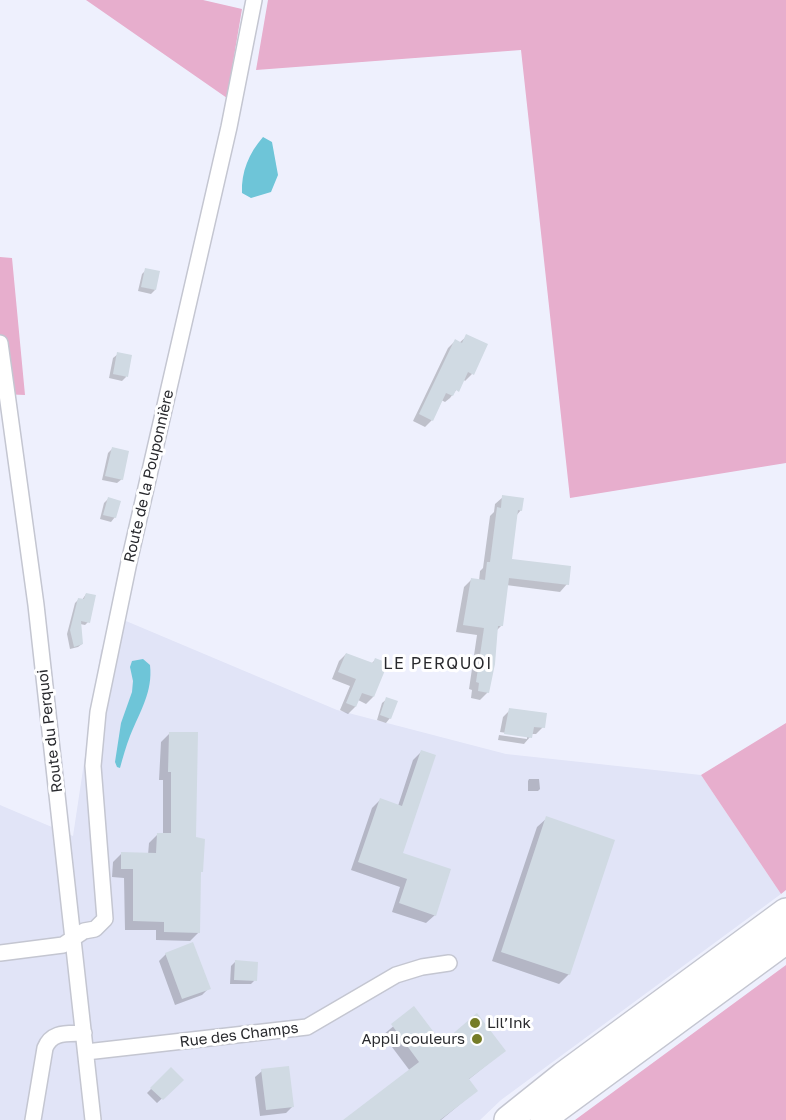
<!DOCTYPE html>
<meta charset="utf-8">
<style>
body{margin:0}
canvas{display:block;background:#eef0fd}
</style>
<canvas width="786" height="1120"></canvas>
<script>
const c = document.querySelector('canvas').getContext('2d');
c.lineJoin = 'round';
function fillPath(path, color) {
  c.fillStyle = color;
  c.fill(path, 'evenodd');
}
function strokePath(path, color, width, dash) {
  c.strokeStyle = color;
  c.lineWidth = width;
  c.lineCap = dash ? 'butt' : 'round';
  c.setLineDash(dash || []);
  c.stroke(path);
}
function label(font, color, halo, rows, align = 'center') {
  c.font = font + ' "Golos Text",sans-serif';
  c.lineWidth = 6;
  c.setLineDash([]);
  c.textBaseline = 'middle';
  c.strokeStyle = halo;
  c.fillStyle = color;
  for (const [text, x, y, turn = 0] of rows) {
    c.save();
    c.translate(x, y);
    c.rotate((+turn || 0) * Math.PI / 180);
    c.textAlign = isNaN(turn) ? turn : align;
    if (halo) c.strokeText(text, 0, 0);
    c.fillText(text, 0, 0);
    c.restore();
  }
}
fillPath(new Path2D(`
 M126,621L337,710L506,754L701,775L781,894L501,1100L480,1120H0V805L73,836L101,650Z`), '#e1e4f7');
fillPath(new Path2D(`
 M86,0H203L242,9L227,98Z
 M268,0H786V463L570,498L521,50L256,70Z
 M0,257L12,258L25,395L0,394Z
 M786,723V890L781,894L701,775Z
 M786,965V1120H575Z`), '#e7aecd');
fillPath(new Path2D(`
 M263,137L272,142L278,175L271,192L251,198L242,193C241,172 249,153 263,137Z
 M143,659L150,665C153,692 140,711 130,736C126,746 123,757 120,768L117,767L115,762L121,723L132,692L133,681L130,667L132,661Z`), '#6ec5d8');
fillPath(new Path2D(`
 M146,270L155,290L151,294L138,291L142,274Z
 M467,336L472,374L465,381L464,380L450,398L445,402L441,400L432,420L425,427L413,421L448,348L455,341L459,343Z
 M118,354L126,377L122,381L109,378L113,358Z
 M112,449L122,479L117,483L102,480L108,453Z
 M503,497L521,510L516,516L510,560L567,584L560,592L506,585L501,626L496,631L488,692L480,700L471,698L472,690L469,689L477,635L456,632L464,587L471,580L479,581L480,571L483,568L490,516L494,512L495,504Z
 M108,499L115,517L111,522L100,519L104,503Z
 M86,594L88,622L85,625L80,624L82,644L78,647L70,649L67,634L75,603L78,600H82Z
 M346,654L371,664L375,660L373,697L366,704L358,700L355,707L348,714L340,710L350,686L332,679L339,661Z
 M387,699L390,718L386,723L377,720L382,703Z
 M510,710L543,727L536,734H531L530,737L524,744L498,740L499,735L527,739V736L500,732L503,717Z
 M170,733L195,839L200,873L199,932L190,941L156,940V930H125L124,878L112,877L113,862L122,853L148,855L149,843L158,834H163V780H159L161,742Z
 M422,751L401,854L435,915L426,923L392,912L400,887L351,870L372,808L380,800L398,806L413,760Z
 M529,779H539L540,789L538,791H528V781Z
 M547,818L569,974L559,984L492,961L537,827Z
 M166,954L209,988L202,995L175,1005L159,961Z
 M235,962L255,980L251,984H230L231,966Z
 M414,1009L442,1045L504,1051L468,1080L476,1091L441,1120H346L410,1071L383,1035Z
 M171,1069L182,1080L157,1103L147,1093Z
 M262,1071L293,1106L286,1113L260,1116L255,1077Z`), '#0003');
fillPath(new Path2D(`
 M145,268L160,271L156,290L141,287Z
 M466,334L488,344L474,375L468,372L459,392L456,390L453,396L446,393L433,421L419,414L455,339L462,343Z
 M117,352L132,355L128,377L113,374Z
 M112,447L129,451L123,480L105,476Z
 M502,495L524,498L522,511L518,510L512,559L571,566L569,585L509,578L503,626H498L495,664L489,693L478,691L479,683L476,682L484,628L463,625L471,578L485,580L487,562H490L497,507L501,508Z
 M108,497L121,501L116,518L103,515Z
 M86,593L96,595L90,623L81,621L83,644L74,647L70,630L78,598L84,599Z
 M346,653L373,663L375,658L388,663L374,697L362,693L356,707L346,703L356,679L338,672Z
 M386,697L398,701L391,719L380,715Z
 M509,708L547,713L545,728L534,727L532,738L504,734Z
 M169,732H198L196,837L205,839L203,872H201L200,933L164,932V922L133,921V869H121V852L156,853L157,833H171V772H168Z
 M421,750L436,755L403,853L451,869L436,916L399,903L407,879L358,862L380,798L402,806Z
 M546,816L615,840L570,975L501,952Z
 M193,942L211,989L182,999L165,953Z
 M235,960L258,962L257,981L234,980Z
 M414,1006L442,1043L477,1013L506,1051L469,1079L478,1091L440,1120H343L419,1062L391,1024Z
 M289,1066L294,1107L266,1110L261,1069Z
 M171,1067L184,1080L163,1100L150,1088Z`), '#d0dae3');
const street = new Path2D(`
 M0,343L36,605L93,1120
 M0,953L63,945L84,931L95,929L105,919L93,766L98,712L129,562L229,127L254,0
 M86,1052L307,1027L396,975L422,967L449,963
 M33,1120L45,1048C52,1031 67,1034 84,1033`);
const highway = new Path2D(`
 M508,1120L563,1076L786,912
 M544,1120L557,1108L786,940`);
strokePath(street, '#c4c6d1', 18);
strokePath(highway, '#c4c6d1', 30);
strokePath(street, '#fff', 15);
strokePath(highway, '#fff', 27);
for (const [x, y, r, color] of [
 [475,1023,6,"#757c27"],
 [477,1039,6,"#757c27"]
]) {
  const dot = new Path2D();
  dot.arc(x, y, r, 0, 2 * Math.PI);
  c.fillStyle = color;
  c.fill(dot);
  strokePath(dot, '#fff', 2);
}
label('15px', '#292a2e', '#fff', [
 ["Route de la Pouponnière",149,476,-77],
 ["Route du Perquoi",50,731,-97],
 ["Rue des Champs",239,1035,-7]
]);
label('15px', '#292a2e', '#fff', [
 ["Lil’Ink",487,1023],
 ["Appli couleurs",465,1039,"right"]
], 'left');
c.letterSpacing = '1.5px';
label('16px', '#292a2e', '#fff', [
 ["LE PERQUOI",438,664]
]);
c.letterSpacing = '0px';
</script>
